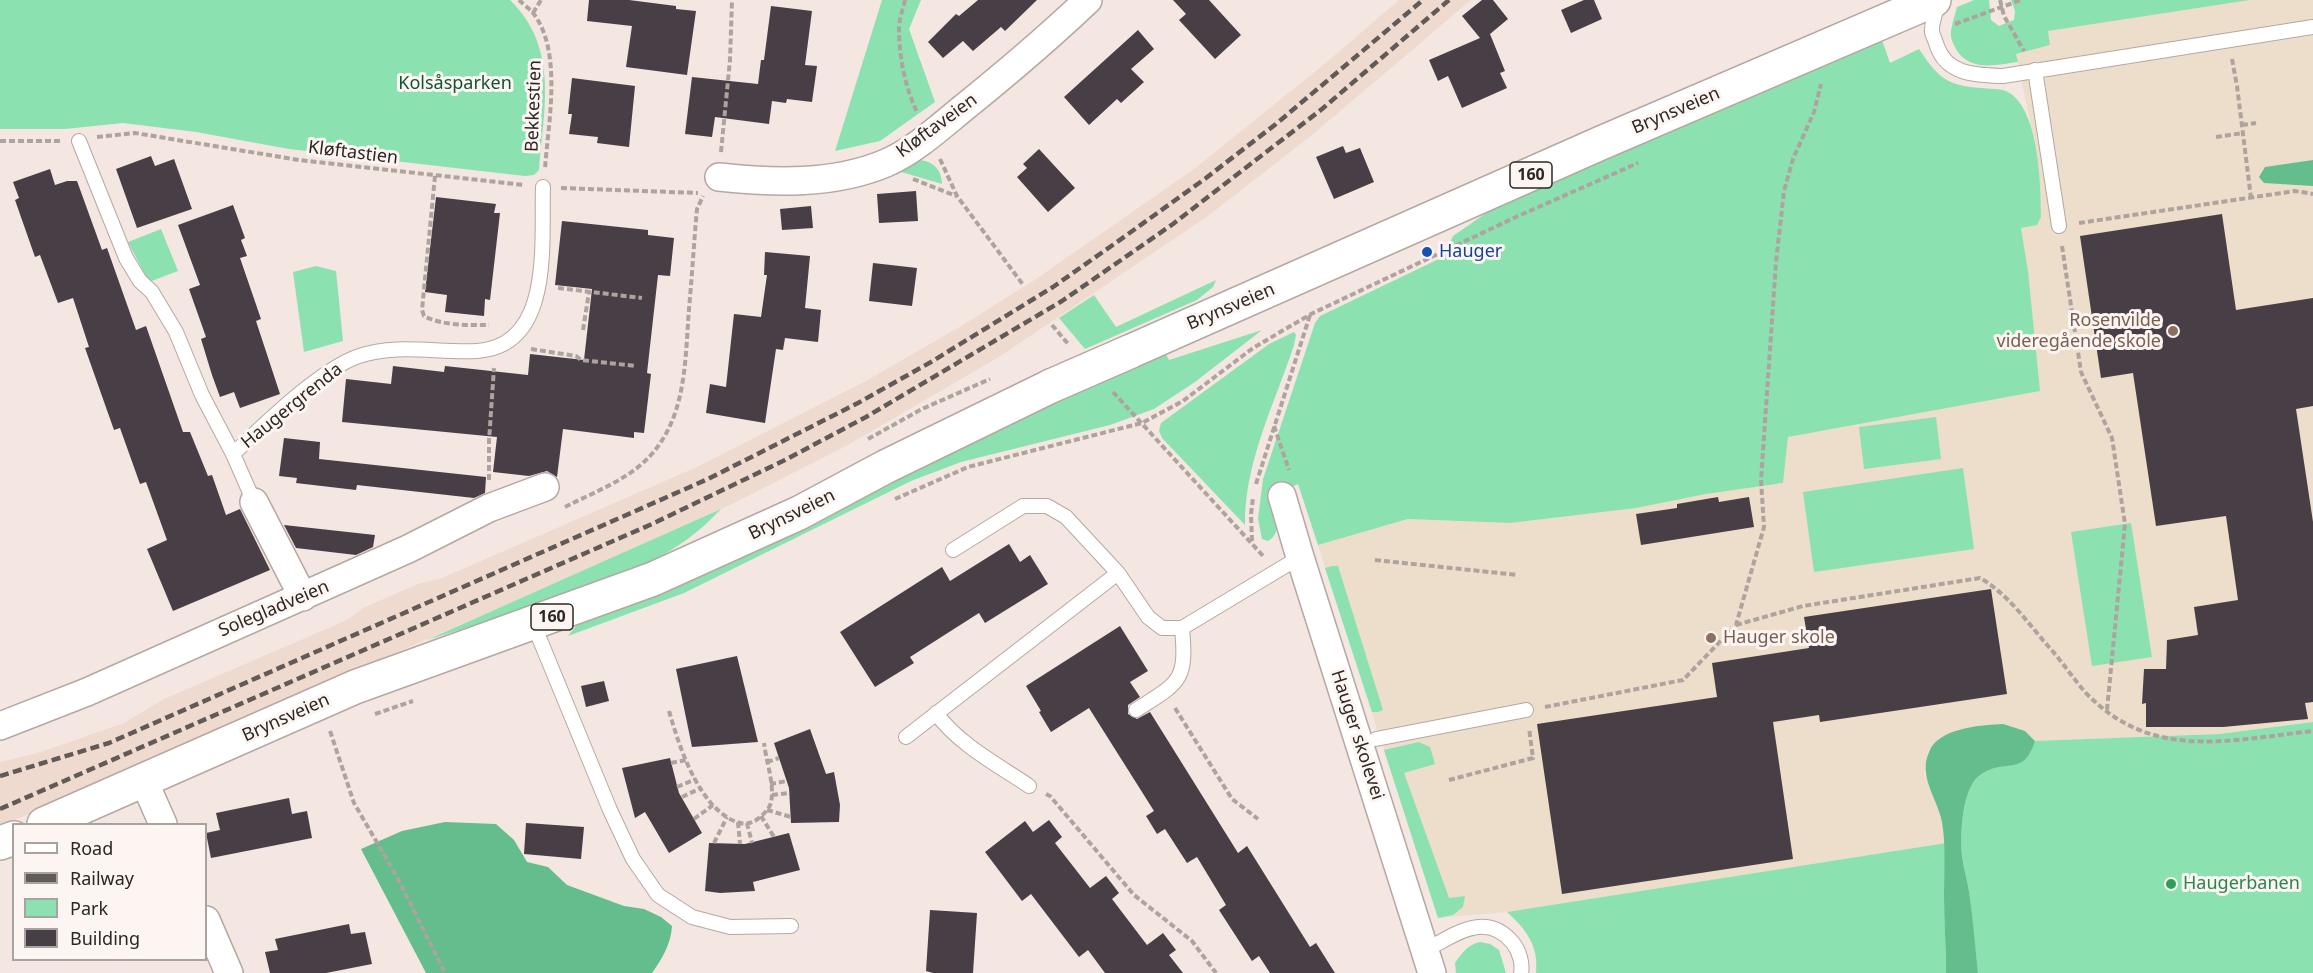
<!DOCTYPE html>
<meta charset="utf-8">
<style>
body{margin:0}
#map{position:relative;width:2313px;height:973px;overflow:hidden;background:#f4e6e0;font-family:"Noto Sans",sans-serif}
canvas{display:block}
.legend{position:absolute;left:12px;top:823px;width:195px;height:138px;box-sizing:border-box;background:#fdf5f1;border:2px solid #a9a39f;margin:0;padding:8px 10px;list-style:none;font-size:18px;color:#2c2725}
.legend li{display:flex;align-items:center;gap:12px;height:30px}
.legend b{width:30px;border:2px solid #a9a39f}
</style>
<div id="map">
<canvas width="2313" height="973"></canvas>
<ul class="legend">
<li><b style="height:8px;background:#fff"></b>Road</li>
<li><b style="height:8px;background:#615a57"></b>Railway</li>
<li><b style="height:16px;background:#8be2b0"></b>Park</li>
<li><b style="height:16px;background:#483e45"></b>Building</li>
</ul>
</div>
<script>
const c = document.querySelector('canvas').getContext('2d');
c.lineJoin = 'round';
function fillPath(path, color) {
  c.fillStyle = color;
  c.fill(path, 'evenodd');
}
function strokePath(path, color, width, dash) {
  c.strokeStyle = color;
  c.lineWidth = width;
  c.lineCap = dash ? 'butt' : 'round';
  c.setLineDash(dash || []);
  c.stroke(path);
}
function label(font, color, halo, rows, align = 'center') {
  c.font = font + ' "Noto Sans",sans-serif';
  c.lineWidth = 6;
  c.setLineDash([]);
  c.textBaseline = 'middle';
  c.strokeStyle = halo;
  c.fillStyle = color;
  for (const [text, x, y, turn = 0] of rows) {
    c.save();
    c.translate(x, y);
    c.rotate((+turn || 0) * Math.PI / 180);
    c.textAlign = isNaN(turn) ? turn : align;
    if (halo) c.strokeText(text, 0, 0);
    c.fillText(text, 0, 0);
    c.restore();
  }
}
fillPath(new Path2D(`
 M1399,0H1471L1312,135L1208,216L999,357L846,446L732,504L547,587L198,739L88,790L0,826V762L38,753L124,723L164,699L331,627L350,618L363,608L418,584L442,578L697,467L864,382L963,325L1036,279L1194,169L1327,62Z`), '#efdad0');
fillPath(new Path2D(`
 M2250,0H2313V722L2219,734L2089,739L2035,741L2025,731L1929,749L1924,772L1941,816L1946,843L1507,912L1438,918L1318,545L1409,519L1510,523L1636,508L1706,494L1783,483L1788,437L2039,391L2028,271L2021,228L2041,206L2036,150L2016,54L2050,45L2048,31Z`), '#edddcb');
fillPath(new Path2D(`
 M0,0H510C559,48 544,108 539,170L534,175L525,176L289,149L196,132L123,123L65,129H0Z
 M882,0H921L909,29L935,102L880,141L835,151Z
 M1974,0H1989L1991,20L1999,26L2014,20L2015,11L2011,0H2250L2048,31L2050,45L2016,54L2018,62C1996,65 1969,72 1956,49C1953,43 1950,38 1951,31C1952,23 1955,15 1957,7Z
 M1882,40L1890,63L1919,49C1937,76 1946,86 1981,88C1989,89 2000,88 2008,92C2039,109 2041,185 2041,217L2037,225L2021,228L2028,271L2040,391L1788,437L1783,483L1706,494L1636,508L1510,523L1408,519L1318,545L1298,484L1269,498C1273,511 1285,532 1268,541L1262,539L1258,519L1263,479L1315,323L1320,316L1443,257L1453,236L1492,209Z
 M917,160C932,160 942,169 942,184L898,171Z
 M161,229L178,271L149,282L128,242Z
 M316,266L336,271L343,341L304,352L293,272Z
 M1216,280L1213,287L1197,300L1085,349L1059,318L1094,295L1116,327Z
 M1262,330L1195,382L1154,409L1110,425L961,462L911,481L684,593L568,636L576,626L585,620L1011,420L1166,354L1169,360Z
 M1294,332L1296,335L1294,345C1275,403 1244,463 1245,525L1162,438L1159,431L1161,423L1269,344Z
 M1936,417L1941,459L1864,469L1859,427Z
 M1963,468L1974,549L1814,572L1803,492Z
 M721,509C676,557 635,569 575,591C526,609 477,625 427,640Z
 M2131,523L2152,657L2092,666L2071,532Z
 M1332,566H1338L1383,710L1378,712H1372L1325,568Z
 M2313,722V973H1978C1974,946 1973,918 1969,891C1967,879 1963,867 1962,855C1960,835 1962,789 1979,776C2004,756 2023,778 2035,741L2219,734Z
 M1419,742L1430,747L1435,764L1404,773L1449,898L1465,896L1463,907L1453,915L1438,918L1384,750Z
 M1946,843L1944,892L1946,973H1536C1539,946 1526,929 1507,912Z
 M1480,942L1490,944L1499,950L1506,973H1456L1455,963C1462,953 1467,945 1480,942Z`), '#8be2b0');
fillPath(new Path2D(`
 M2313,160V186L2264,183L2259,177L2265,167Z
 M2003,724L2025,731L2035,741C2023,779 2005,756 1979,776C1962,789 1960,835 1962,855C1963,867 1967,879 1969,891C1973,918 1975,946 1978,973H1946C1946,947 1944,921 1944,895C1944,870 1946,846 1942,822C1937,797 1918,777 1929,752C1938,728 1981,725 2003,724Z
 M445,822L496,824L514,840L527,862L548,867L567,885L624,906L644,909L661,917L672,926C671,944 662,959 652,973H426L361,849L402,831Z`), '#64bd8c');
fillPath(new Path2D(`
 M589,0H629L676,6V9L696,11L687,75L626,67L632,26L587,21Z
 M978,0H1037L1005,31L1001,27L973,51L963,41L943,58L928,42L956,14L959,16Z
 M1173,0H1209L1241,35L1215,59L1179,20L1186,14Z
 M1482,0H1493L1508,19L1490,34L1505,71L1500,73L1507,88L1462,108L1448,76L1438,81L1429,60L1480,38L1462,16Z
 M1584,0H1594L1602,19L1571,33L1561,10Z
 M771,6L812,11L805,65L817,66L812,102L787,99L786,103L772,101L769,124L715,117L712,137L685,134L692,77L758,84L761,60H764Z
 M1138,30L1154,49L1131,69L1144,82L1121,103L1117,99L1089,125L1064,97Z
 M572,78L635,86L629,147L597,143L598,137L569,134L572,114H568Z
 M1343,146L1346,153L1360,148L1374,182L1334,199L1316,157Z
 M1039,149L1075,188L1048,212L1017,177L1027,168L1023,164Z
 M151,156L155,166L174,159L192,209L137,228L116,169Z
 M50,169L55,185L67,181H77L102,250L107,248L136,330L146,326L183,432H190L208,476L212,475L226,515L240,509L270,570L173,611L147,549L167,540L146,482L140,484L120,428L114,430L85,348L89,347L73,298L58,303L40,255L35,257L15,200L19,198L13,182Z
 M916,191L918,221L879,223L877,194Z
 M436,197L496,204L494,213H500L490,300L485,299L484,316L445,312L447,295L425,292Z
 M233,205L245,238L241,240L247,256L240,258L261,319L256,321L280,394L240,408L234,392L220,397L212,375L201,339L206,337L189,289L200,285L178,225Z
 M811,206L813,228L782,230L780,209Z
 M2222,214L2236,310L2313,298V406L2296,409L2313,522V702L2305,703L2308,719L2223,727H2146V703L2142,704L2144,669H2166L2167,640L2198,635L2194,607L2238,600L2226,516L2156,526L2133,373L2101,378L2080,236Z
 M562,221L648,230V235L674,238L670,276L658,275L647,373L651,374L644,433L634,432V438L563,429L557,477L547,471L529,476L493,472L497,437L342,422L346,379L391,384L393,366L444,372L445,366L528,375L530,354L584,360L592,289L555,285Z
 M765,252L810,256L805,308L821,310L818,342L785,338L783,350L776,349L765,423L706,413L710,384L726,387L734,314L761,317L767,275H764Z
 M873,263L917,268L912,306L869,301Z
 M284,438L320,442L319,459L486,477L485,493L474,498L357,485L356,490L296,483L297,478L279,476Z
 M1718,497L1719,502L1749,497L1754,527L1641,545L1636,514L1677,508V504Z
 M284,525L375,535L373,547L356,555L296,548Z
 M1009,544L1020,562L1030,555L1048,584L985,623L979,613L910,657L914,663L875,687L840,632L942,567L950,581Z
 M1991,589L2007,694L1820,722L1819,715L1773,722L1793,859L1562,894L1537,724L1717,697L1712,663L1809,648L1804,617Z
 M1120,626L1148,671L1130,682L1140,697L1128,705V714L1137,719L1150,712L1238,853L1247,846L1310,947L1316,943L1335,973H1270L1259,956L1252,961L1219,910L1226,905L1197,857L1187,863L1165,829L1157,834L1146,816L1154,811L1089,708L1051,732L1039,712L1041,711L1026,686Z
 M737,656L758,742L692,747L676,669Z
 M604,681L609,701L586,707L581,686Z
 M810,729L826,774L834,772L840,805L839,822L791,823L789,788L774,743Z
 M670,758L679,793L702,833L669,853L645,812L635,818L622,768Z
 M289,798L292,814L307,811L312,838L211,858L206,833L220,830L216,813Z
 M1049,820L1062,837L1055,843L1090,888L1106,876L1119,893L1112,899L1147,945L1163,933L1176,950L1169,955L1183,973H1105L1088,950L1079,957L1031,894L1022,901L985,852L1025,821L1033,832Z
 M526,823L584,827L581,859L524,854Z
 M789,833L800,870L753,882L755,891L720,893L705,891L709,843L745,844Z
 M930,910L977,913L973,973H933L926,971Z
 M349,924L351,934L365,932L372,964L326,973H270L265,952L278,950L275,939Z`), '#483e45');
const service = new Path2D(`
 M1939,0C1937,9 1931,23 1932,32C1933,36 1936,42 1937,46C1947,75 1976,75 2003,76L2313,27
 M2035,70L2059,226
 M79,141L126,258L140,281L152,292L176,332L202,395L233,454L254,502
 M233,454C264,425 319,370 359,356C398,343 436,353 477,351C554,346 541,241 543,187
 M953,550L1023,506H1047L1066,517L1118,573L1148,617L1162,628H1182L1300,557
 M533,623L610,810L633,859L658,895L692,917L730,927L791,926
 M1136,710C1180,682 1187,681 1182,628
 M936,713C958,744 998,765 1029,786
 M906,737L1118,573
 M1376,739L1526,710
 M1426,950C1454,935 1486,910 1513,943C1519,951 1523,963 1521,973`);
const minor = new Path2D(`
 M719,177C774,183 834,185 886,163C916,150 942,125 967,105C1009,71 1049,37 1088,0
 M1282,496L1300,557L1432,973
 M254,502L303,597
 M0,726L87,692L408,549L489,508L545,487
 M144,781L163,824
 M206,920L229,973`);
const primary = new Path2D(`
 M1129,352L1601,143L1934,0
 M44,824L355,687L653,579L799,513L885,467L1051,386
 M0,843L14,838`);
strokePath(service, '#b5a8a3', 16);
strokePath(minor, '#b5a8a3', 30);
strokePath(primary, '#b5a8a3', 36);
strokePath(new Path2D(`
 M519,0C523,4 529,8 533,13C563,51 548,124 545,169
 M905,0C903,9 899,19 899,28C899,57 905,87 917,112
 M2000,0L2004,16L2024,51
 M533,13L541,0
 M1955,24L2021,0
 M2232,59L2237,86L2251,198
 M2242,125L2256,123
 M97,137L135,133L299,160L524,185
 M2216,137L2243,133
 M0,141H60
 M721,152L730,60L732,0
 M940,159L957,196L1024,286
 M435,176L422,310L424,316C443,326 468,325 489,325
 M913,179L956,196
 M561,188L698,193
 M2079,223L2295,191L2313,194
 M2062,246L2081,372L2112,438L2125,524L2107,710
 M558,288L642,298
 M1052,325L1069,345
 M583,330L589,292
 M531,349L576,356L581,360L636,366
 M1113,392L1264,557
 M1274,426L1289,470
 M868,439L922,409L990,379
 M489,480V441L494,368
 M1256,484L1310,315
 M895,499L968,467L1142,423L1183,401L1253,348L1311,314L1516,217L1638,163
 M565,507C594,492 628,480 650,456C687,416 685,359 689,309C692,276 694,242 697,209L703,196
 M1252,541L1251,514L1253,498
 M1375,560L1518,575
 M1736,625L1803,606L1980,578C2007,593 2028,623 2048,646C2061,660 2072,677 2085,692C2151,762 2229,740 2313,731
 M1545,707L1683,680L1736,625L1764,527L1761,480L1776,262L1784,191L1793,159L1814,112L1821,84
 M1175,708L1232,799L1258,819
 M669,711C678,742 689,776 710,802C722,816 744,833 760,817C765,813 770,808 771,802C775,785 766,761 764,743
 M375,714L413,701
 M330,731L354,803L397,877L445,973
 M767,762L779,758
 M671,763L686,760
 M1449,780L1533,758L1529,728
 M770,784L787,781
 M677,787L696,779
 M1046,794L1050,796L1134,895L1192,941L1216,973
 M772,795L790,793
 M682,797L701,788
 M767,810L791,817
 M761,816L774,837
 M694,819L713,805
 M738,822L740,844
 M747,823L752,843
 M714,843L727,817`), '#aea39f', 4, [6, 3]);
strokePath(service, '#fff', 14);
strokePath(minor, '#fff', 27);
strokePath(primary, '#fff', 33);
strokePath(new Path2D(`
 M0,776L109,743L708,479L858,403L931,362L1053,287L1117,242L1206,178L1276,124L1423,0
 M0,809L652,524L785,460L866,417L1062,301L1173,224L1322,109L1449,0`), '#615a57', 4.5, [9, 4.5]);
const primaryBridge = new Path2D(`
 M1051,386L1129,352`);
strokePath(primaryBridge, '#b5a8a3', 36, []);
strokePath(primaryBridge, '#fff', 33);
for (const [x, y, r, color] of [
 [1427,252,6,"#1a4fb4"],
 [2173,331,6,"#8d6e63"],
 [1711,638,6,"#8d6e63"],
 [2171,884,6,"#2e9e5b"]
]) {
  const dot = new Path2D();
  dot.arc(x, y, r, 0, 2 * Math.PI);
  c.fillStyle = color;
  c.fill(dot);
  strokePath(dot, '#fdf5f1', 2);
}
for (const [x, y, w] of [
 [1531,175,42],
 [552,617,42]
]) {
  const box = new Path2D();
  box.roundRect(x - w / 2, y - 13, w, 26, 4.5);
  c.fillStyle = '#fdf5f1';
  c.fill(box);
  strokePath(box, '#2c2725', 1.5);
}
label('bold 16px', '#2c2725', null, [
 ["160",1531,175],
 ["160",552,617]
]);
label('18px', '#0f5434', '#fdf5f1', [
 ["Kolsåsparken",455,84]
]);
label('18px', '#2c2725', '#fdf5f1', [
 ["Bekkestien",534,106,-88],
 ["Brynsveien",1676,111,-23],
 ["Kløftaveien",937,126,-36],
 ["Kløftastien",353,153,7],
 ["Brynsveien",1231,307,-23],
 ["Haugergrenda",292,406,-39],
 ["Brynsveien",792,515,-26],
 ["Solegladveien",274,609,-23],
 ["Brynsveien",286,718,-24],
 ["Hauger skolevei",1357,735,72]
]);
label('18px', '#164399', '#fdf5f1', [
 ["Hauger",1439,252]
], 'left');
label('18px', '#785e54', '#fdf5f1', [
 ["Rosenvilde",2161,321],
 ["videregående skole",2161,342],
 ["Hauger skole",1723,638,"left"]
], 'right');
label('18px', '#27864d', '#fdf5f1', [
 ["Haugerbanen",2183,884]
], 'left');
</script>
